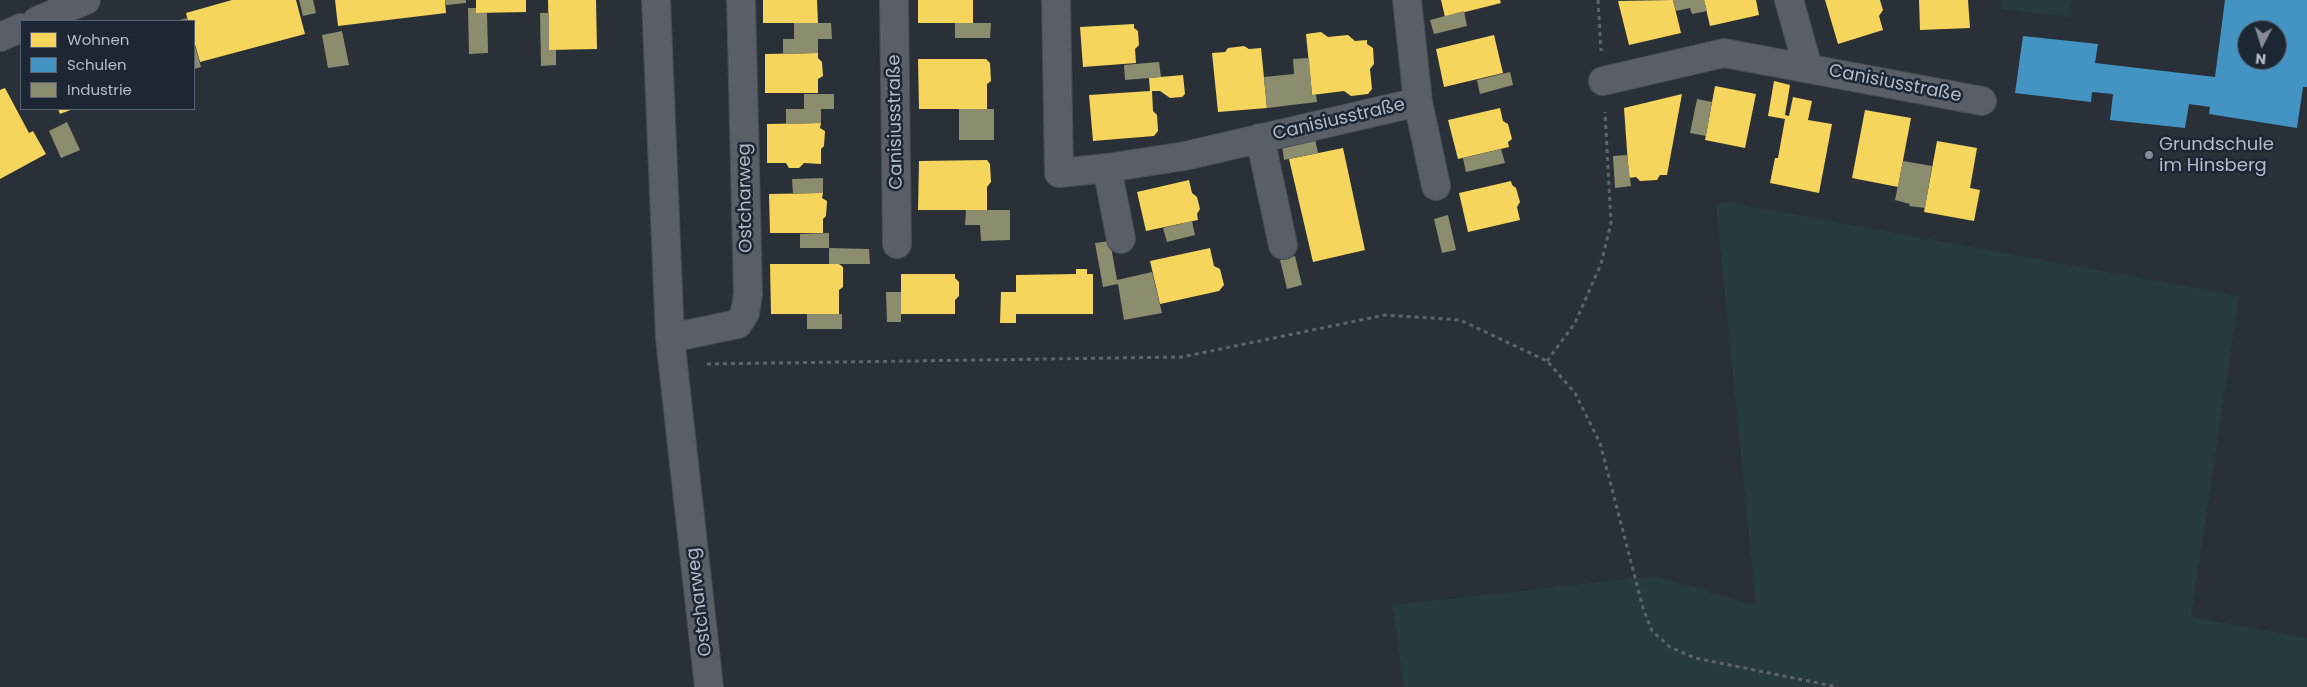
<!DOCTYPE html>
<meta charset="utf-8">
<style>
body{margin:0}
#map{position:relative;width:2307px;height:687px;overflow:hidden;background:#2a3038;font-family:Poppins,sans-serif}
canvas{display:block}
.legend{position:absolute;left:20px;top:20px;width:175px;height:90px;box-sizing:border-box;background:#1d2633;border:1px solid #59626f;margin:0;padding:6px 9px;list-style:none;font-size:15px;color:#b4bcc9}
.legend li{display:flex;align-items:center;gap:10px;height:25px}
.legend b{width:25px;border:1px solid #59626f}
.north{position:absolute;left:2237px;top:20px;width:50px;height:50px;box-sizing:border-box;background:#1d2633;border:1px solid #59626f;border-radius:50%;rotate:185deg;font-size:14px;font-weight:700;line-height:20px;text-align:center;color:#b4bcc9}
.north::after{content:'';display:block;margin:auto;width:18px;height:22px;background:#848b96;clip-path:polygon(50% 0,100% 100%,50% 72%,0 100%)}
</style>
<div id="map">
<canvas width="2307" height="687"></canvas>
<ul class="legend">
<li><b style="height:14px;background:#f6d55c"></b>Wohnen</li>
<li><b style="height:14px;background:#4393c3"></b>Schulen</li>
<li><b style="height:14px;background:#8c8c6e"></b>Industrie</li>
</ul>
<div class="north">N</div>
</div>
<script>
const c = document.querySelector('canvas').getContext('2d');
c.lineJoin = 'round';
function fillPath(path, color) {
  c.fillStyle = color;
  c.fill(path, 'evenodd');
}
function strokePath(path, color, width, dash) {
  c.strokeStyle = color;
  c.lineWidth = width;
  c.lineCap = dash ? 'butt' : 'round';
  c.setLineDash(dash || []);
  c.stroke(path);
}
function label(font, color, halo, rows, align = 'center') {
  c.font = font + ' Poppins,sans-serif';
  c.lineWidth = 5;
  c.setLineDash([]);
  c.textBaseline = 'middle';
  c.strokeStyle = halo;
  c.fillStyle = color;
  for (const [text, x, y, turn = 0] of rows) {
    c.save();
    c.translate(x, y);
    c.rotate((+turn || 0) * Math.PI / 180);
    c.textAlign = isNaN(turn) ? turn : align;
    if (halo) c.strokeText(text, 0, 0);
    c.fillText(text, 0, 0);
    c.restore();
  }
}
fillPath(new Path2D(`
 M2001,0H2072L2070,17L2000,9Z
 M1727,202L2239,296L2191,617L2307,638V687H1404L1392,605L1656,576L1756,606L1716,204Z`), '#273a3e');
fillPath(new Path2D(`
 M232,0H296L305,34L200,62L194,41V21H188L186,13Z
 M335,0H445L446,13L338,26Z
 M476,0H526V12L476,13Z
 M548,0H596L597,49L549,50Z
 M763,0H817L818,23H763Z
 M918,0H973V23H918Z
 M1441,0H1500L1501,3L1445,17Z
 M1673,0L1681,33L1629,45L1618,1Z
 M1704,0H1756L1759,15L1710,26Z
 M1825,0H1880L1883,10L1879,16L1883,30L1838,44Z
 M1919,0H1968L1970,28L1920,30Z
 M1134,24V28L1138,31L1139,45L1135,49L1136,63L1083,67L1080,27Z
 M1321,32L1328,37L1348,35L1355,41L1367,40V44L1373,48L1374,64L1370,69L1372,89L1368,94L1351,96L1344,91L1312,95L1306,34Z
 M1494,35L1503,73L1444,87L1436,49Z
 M1244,46L1249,49L1261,48L1267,108L1218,112L1212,53L1225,52L1228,48Z
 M818,53V58L822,62L823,76L818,79V93H765V54Z
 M918,59H986L990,63L991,81L987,84V109H919Z
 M1183,75L1185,94L1182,97L1170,98L1160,91H1152L1153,111L1157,115L1158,131L1154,136L1093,141L1089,95L1150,91L1149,78Z
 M1774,81L1790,85L1785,115L1789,116L1793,97L1812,101L1808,120L1832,124L1819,193L1770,183L1775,158H1778L1785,119L1768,116Z
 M1715,86L1756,94L1745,148L1705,140Z
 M5,88L29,133L33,131L46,154L0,179V90Z
 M1682,94L1667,175H1660L1657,180L1640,181L1636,177L1629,178L1624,108Z
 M1500,108L1503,121L1508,124L1512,139L1508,142L1509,147L1458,159L1448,120Z
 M58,109H73L60,114Z
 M1865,110L1911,118L1898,187L1852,178Z
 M821,123L820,128L825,131L824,146L821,149V164L804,163L799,168H789L786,163H767V124Z
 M1937,141L1977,148L1970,188L1980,190L1974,221L1924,212Z
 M1343,148L1365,250L1313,262L1289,159Z
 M987,160L990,164L991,182L987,187V210H918L919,161Z
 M1189,180L1192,193L1197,197L1200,209L1197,214L1198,220L1146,231L1137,192Z
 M1511,181L1512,185L1516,188L1520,202L1517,207L1520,220L1468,232L1459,193Z
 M823,193L822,198L827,201L826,216L823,219V233H770L769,194Z
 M1210,248L1214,266L1220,269L1224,285L1219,291L1160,304L1150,261Z
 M770,264H839L843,267V287L839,290V314H771Z
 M1076,269H1087V274H1093V314H1016V323H1000L1001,292H1016V275L1076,274Z
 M901,274H955V278L959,282V296L955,300V314H901Z`), '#f6d55c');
fillPath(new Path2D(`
 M2225,0H2307V87H2303L2297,128L2209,114L2210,107L2189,104L2185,128L2110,120L2113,94L2092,92L2091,102L2015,93L2023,36L2098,44L2095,63L2215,77ZM2247,30H2277V60H2247Z`), '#4393c3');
fillPath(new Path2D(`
 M299,0H313L316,13L303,16Z
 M445,0H466V3L446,5Z
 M1673,0H1704L1707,11L1692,14L1690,8L1676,11Z
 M468,8H476V13H487L488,53L469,54Z
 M1464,11L1467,26L1434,34L1430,20Z
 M540,13H549V50H556V65L541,66Z
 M187,18L188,21H176Z
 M794,23H831L832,39H818V53L783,54V39H794Z
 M955,23H991L990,38H955Z
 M342,31L349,65L328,68L322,35Z
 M194,43L201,67L194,69Z
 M1309,58L1312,95H1316L1317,102L1267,108L1264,77L1294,74L1293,59Z
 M1159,62L1161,77L1125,80L1124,65Z
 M1510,72L1513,85L1480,94L1477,80Z
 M804,94H834V109H821V123L786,124V109H804Z
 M1697,99L1712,102L1706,136L1690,133Z
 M959,109H994V140H959Z
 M67,122L80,150L61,158L49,131Z
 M1315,139L1318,153L1284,160L1282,145Z
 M1501,149L1505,163L1466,172L1463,158Z
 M1627,155L1631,186L1615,188L1613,156Z
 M1903,161L1932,166L1925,208L1909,206L1910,204L1895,200Z
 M823,178V193H793L792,179Z
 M966,210H1010V240L981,241L980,225H965Z
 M1448,215L1456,250L1442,253L1434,219Z
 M1192,221L1195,235L1167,242L1163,228Z
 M829,233V248L869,249L870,264H829V248H800V234Z
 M1110,241L1117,280L1152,272L1162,313L1124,320L1118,284L1103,287L1095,243Z
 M1295,256L1302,285L1287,289L1280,260Z
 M886,292H901V322H887Z
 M807,314H842V329H807Z`), '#8c8c6e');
const street = new Path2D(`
 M656,0L670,338L709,687
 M894,0L897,244
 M1056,0L1059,173L1107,168L1185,156L1418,102L1407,0
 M1789,0L1808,68
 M37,21L86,0
 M0,37L21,28
 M1603,81L1724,53L1982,101
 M1418,102L1436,186
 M1260,138L1283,245
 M1107,168L1121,239
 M670,338L738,324L745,313L748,294L741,0`);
strokePath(street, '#484c53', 30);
strokePath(new Path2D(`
 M1598,0L1601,51
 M1547,361L1575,323L1601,264L1611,223L1605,112
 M707,364L1182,357L1385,315L1460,320L1547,361L1575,393L1600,443L1643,608L1652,631L1670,647L1695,658L1838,687`), '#5d636a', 3, [4, 4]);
strokePath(street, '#5a5e66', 28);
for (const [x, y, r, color] of [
 [2149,155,5,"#848b96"]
]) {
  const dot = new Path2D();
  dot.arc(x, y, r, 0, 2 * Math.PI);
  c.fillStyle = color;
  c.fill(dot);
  strokePath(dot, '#1d2633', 2);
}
label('18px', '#b4bcc9', '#1d2633', [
 ["Canisiusstraße",1895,84,11],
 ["Canisiusstraße",1339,120,-13],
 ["Canisiusstraße",896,122,-91],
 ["Ostcharweg",746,198,-91],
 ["Ostcharweg",700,602,-97]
]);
label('18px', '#b4bcc9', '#1d2633', [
 ["Grundschule",2159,145],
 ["im Hinsberg",2159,166]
], 'left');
</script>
